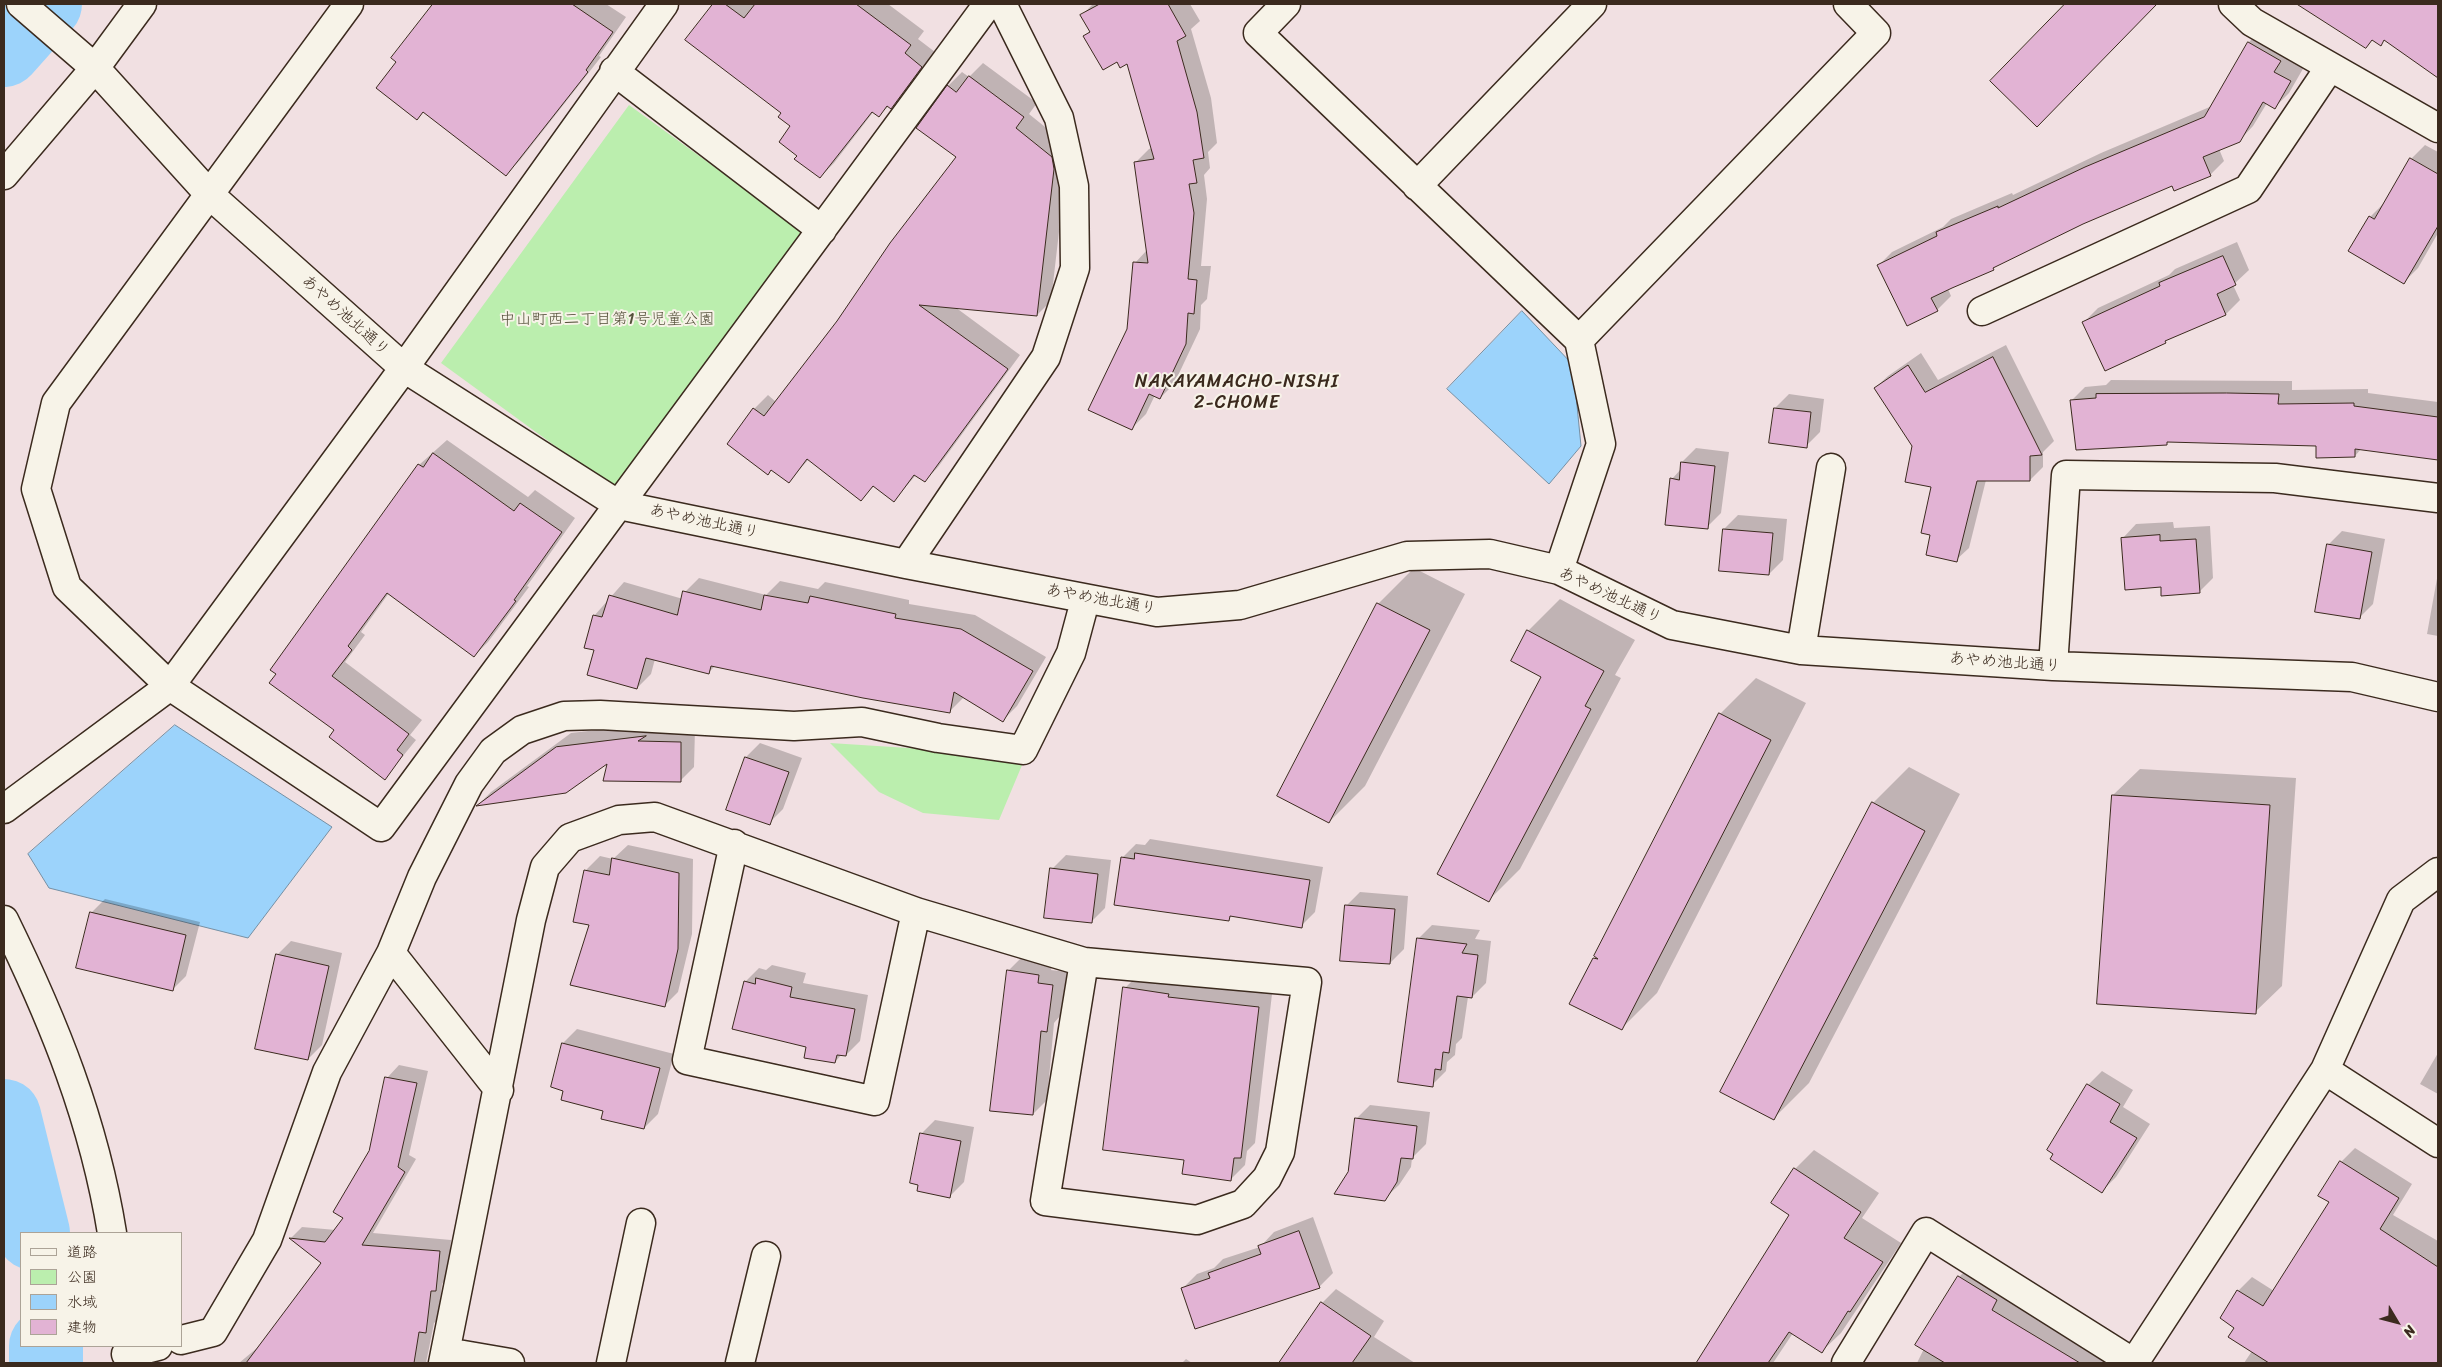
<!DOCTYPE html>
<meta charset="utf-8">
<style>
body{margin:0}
#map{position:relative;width:2442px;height:1367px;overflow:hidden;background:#f1e0e2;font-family:Sriracha,"Klee One",sans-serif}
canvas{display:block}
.frame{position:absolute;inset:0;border:5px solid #3b2a1e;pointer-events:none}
.legend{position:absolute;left:20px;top:1232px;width:162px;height:115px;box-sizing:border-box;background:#f7f3e8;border:1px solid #aca397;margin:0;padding:6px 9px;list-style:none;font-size:15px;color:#3b2a1e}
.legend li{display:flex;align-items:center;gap:10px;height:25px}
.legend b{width:25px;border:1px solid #aca397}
.north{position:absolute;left:2372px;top:1297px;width:50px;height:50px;-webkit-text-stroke:4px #f7f3e8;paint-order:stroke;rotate:127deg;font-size:14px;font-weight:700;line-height:20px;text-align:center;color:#3b2a1e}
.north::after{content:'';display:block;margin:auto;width:18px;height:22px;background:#3b2a1e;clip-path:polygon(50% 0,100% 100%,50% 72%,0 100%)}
</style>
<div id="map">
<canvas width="2442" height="1367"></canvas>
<div class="frame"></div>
<ul class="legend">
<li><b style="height:6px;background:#f7f3e8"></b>道路</li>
<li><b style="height:14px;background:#bbeeae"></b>公園</li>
<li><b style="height:14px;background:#9cd3fb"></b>水域</li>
<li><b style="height:14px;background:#e2b3d4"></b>建物</li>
</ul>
<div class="north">N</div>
</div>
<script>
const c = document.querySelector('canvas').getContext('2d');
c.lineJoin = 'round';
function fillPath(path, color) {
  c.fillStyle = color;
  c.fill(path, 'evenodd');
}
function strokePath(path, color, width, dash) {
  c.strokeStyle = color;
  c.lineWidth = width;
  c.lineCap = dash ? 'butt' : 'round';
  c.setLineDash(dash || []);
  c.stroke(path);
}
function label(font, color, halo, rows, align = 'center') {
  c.font = font + ' Sriracha,"Klee One",sans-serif';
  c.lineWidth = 4;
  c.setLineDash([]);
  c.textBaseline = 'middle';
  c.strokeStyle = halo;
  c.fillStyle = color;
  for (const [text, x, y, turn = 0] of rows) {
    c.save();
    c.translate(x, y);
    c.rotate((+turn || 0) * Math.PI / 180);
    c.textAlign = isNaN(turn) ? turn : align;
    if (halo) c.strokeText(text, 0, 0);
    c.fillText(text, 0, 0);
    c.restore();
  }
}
fillPath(new Path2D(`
 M629,105L804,232L617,491L441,363Z
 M830,743L971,752L1025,758L999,820L923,813L879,792Z`), '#bbeeae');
const water = new Path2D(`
 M1522,311L1573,365L1581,446L1549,484L1447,389Z
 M175,725L332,827L248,938L49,888L28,854Z`);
fillPath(water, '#9cd3fb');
strokePath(water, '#758fa3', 1);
fillPath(new Path2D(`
 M434,4H606L626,17L599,56L601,57L520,160L506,174L424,111L417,119L398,61L393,58Z
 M715,4H888L924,31L918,39L935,52L905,93L891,107L889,106L879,115L874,111L834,163L820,177L799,155L792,126L783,113L687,40Z
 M1093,4H1190L1200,21L1191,29L1211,98L1217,143L1208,152L1210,168L1204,175L1207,199L1201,266H1211L1207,299L1201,305L1200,329L1174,384L1160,398L1155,395L1146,414L1132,428L1135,263L1147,250L1135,163L1149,149L1152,148L1128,62L1117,61L1084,36L1090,31L1082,15Z
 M2066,4H2156L2058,105L1991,81Z
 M2331,4H2438V76L2385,39L2380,44L2373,39L2366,46L2322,18Z
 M2263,28L2304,67L2289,93L2275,107L2267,103L2253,126L2239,141L2219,149L2224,161L2210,175L2173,184L2082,223L1998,264L1993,269L1948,289L1951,296L1937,310L1878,266L1892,252L1943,227L1951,219L2012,193L2013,195L2101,153L2212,106L2249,42Z
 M983,63L1037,103L1029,114L1065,143L1068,154L1051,301L1037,315L955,307L1020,355L938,467L925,481L916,475L894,500L874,486L861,499L809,459L788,482L754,409L768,395L776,402L838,321L958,157L948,86L962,72L969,77Z
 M2425,145L2438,152V233L2418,268L2404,282L2370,217L2384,203L2411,159Z
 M2237,242L2249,270L2233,285L2240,300L2226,314L2169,338L2105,369L2084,322L2098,308L2169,275L2175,269Z
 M2006,345L2054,441L2043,452V467L2030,480H1986L1969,548L1956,560L1932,534L1933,486L1913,446L1875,388L1888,376L1921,353L1938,380Z
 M2111,380L2292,381V390L2368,389V393L2438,402V458L2361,449L2355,456L2317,445L2169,441L2166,443L2071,401L2085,387L2106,385Z
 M1789,394L1824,399L1820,432L1806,446L1775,408Z
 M447,440L528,497L535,490L575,518L527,586L529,587L488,642L474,656L389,593L361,632L365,635L345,662L422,720L410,735L416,740L385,778L272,670L419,465Z
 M1696,448L1729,452L1721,513L1707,527L1672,479L1681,469L1682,462Z
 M1738,515L1787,519L1783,560L1769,574L1724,529Z
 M2173,522L2174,528L2210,526L2213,578L2199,592L2162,586L2122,539L2136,524Z
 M2342,531L2385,539L2373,604L2359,618L2328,545Z
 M1414,568L1465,594L1365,786L1329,822L1278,796L1378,604Z
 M2438,573V636L2427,634Z
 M699,578L766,595L780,581L818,589L825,582L909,600V604L975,615L1046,657L1017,706L1003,720L964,697L950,711L715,666L708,673L655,659L651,674L637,688L595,649L594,616L624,582L683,599L685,592Z
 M1560,599L1635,640L1615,675L1621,678L1520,869L1489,900L1543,676L1513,661L1528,631Z
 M1756,678L1806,703L1657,993L1621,1029L1594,959L1720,714Z
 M657,723L695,729L694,767L680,781L609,761L479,804L491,792L571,733Z
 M760,743L802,758L783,809L769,823L727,809L746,757Z
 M1909,767L1960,794L1809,1083L1773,1119L1873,803Z
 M2140,769L2296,778L2282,986L2255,1012L2113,795Z
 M1150,839L1323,867L1315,912L1301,926L1232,915L1229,919L1122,858L1136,844L1145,845Z
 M628,845L693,859L692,934L678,992L664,1006L590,924L575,921L586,870L600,856L613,859Z
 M1066,855L1111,860L1105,908L1091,922L1052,869Z
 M1360,892L1408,896L1404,949L1390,963L1346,906Z
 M105,899L200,922L186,976L172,990L91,913Z
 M1432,925L1480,930L1475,939L1491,941L1486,983L1472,997H1468L1462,1038L1456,1044L1455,1055L1447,1062L1446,1071L1432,1085L1418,939Z
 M291,941L342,953L322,1045L308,1059L277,955Z
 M1022,957L1053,961L1051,970L1067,972L1060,1016L1054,1023L1047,1100L1033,1114L1008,971Z
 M772,965L806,973L803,983L868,995L860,1041L846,1055L842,1054L835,1062L808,1046L745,982L759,968L766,970Z
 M1139,974L1182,983L1272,994L1255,1143L1247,1151L1245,1165L1231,1179L1185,1159L1125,988Z
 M577,1029L674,1054L658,1114L644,1128L565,1090L563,1043Z
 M2438,1053V1094L2420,1084Z
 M399,1065L428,1071L409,1155L416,1159L373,1233L451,1240L448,1277L442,1284L438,1320L434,1323L426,1363H239L263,1343L323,1263L291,1238L302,1227L336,1230L345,1218L370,1151L387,1078Z
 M2102,1071L2133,1090L2123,1107L2150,1124L2116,1177L2102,1191L2088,1085Z
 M1370,1105L1430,1112L1426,1144L1412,1158L1411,1167L1399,1185L1384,1199L1349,1173L1356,1119Z
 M935,1120L974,1127L964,1182L950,1196L921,1134Z
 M2355,1148L2412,1184L2393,1215L2438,1241V1363H2244L2252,1351L2236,1328L2238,1291L2252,1277L2274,1291L2330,1202L2341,1162Z
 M1814,1150L1879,1193L1862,1218L1901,1243L1841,1333L1822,1351L1793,1333L1773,1363H1697L1790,1214L1772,1203L1795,1169Z
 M1313,1217L1333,1273L1319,1287L1183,1288L1197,1274L1214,1268L1223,1259L1260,1247L1274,1232Z
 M1973,1263L2112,1355L2107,1363H1917L1959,1277Z
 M1336,1289L1384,1321L1374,1337L1415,1363H1280L1322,1303Z
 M1186,1359L1192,1363H1182Z`), '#0003');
strokePath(new Path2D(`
 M4,50L45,4
 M4,1116L33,1233
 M46,1363V1346`), '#9cd3fb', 74);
const building = new Path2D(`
 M433,4H572L613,32L586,70L588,72L506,176L423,112L417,120L376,88L396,62L391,58Z
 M713,4H725L744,18L755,4H856L911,45L905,53L922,67L891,109L887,106L879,117L872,112L820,178L794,159L797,156L779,142L790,126L778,117L781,113L685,40Z
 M1100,4H1168L1186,36L1177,41L1197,112L1204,158L1193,160L1197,183L1189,184L1194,213L1188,279L1197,280L1194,314L1188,313L1186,344L1160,399L1149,394L1132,430L1088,410L1127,329L1133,262L1148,263L1134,162L1154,159L1127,64L1120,68L1117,62L1103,70L1083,36L1090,32L1080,15Z
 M2065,4H2157L2037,127L1990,81Z
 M2297,4H2438V78L2384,40L2381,46L2372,40L2366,48Z
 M2248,42L2281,61L2274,72L2291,81L2275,109L2263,102L2240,142L2203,157L2211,176L2174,191L2172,186L2083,224L1993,268L1994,270L1952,288L1931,298L1938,311L1907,326L1877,265L1937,236L1936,232L1998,206V208L2085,167L2204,117Z
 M969,76L1024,117L1016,128L1052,157L1054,169L1037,316L919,305L1008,369L925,482L914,475L894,502L873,486L861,501L807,459L789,483L771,470L768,475L727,444L753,408L764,416L837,321L890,243L956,157L916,128L947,85L956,92Z
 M2410,158L2438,174V226L2404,284L2348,251L2369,216L2374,219Z
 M2223,256L2236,285L2217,294L2226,315L2165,341L2166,343L2105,371L2082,322L2160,286L2159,283Z
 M1993,357L2042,455L2030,456V481H1977L1957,562L1926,555L1930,535L1921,533L1931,487L1905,482L1912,446L1874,388L1908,365L1925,392Z
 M2227,393L2279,394L2278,404L2354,403V406L2438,417V460L2355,449V457L2316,458V446L2167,442V445L2076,450L2070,400L2096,398V394Z
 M1774,408L1811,412L1807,448L1769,443Z
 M433,453L514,511L520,503L562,532L514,600L516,601L474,657L387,593L348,646L352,650L332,676L409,734L397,750L403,755L385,780L329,737L334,730L269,683L276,674L270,670L418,464L423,467Z
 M1681,462L1715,466L1708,529L1665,525L1670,478L1679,480Z
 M1723,529L1773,533L1769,575L1719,571Z
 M2160,535V541L2196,539L2200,593L2161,596V587L2125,590L2121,538Z
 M2327,544L2372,552L2360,619L2315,612Z
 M683,591L761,610L764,595L808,603L810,596L896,614L895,618L961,629L1033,671L1003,722L954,692L950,713L863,698L711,666L709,674L646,658L637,689L587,675L594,650L584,648L593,615L602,617L609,595L677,615Z
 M1377,603L1430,630L1329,823L1277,796Z
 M1527,630L1604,671L1585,706L1591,709L1489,902L1437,874L1541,677L1511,661Z
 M1719,713L1771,740L1622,1030L1569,1004L1593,958L1598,959L1594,956Z
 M646,736L638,741L681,742V782L603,781L607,764L566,793L476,806L556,747Z
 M745,757L789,772L770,825L726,810Z
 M2112,795L2270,805L2256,1014L2097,1004Z
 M1872,802L1925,831L1774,1120L1720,1092Z
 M1135,853L1310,880L1302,928L1230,916L1229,921L1114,905L1121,857L1134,859Z
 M612,858L679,873L678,949L665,1007L570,985L589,925L573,922L584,870L609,875Z
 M1050,868L1098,874L1092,923L1044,918Z
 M1345,905L1395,909L1390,964L1340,961Z
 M90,912L186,935L173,991L76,968Z
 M1417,938L1467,944L1462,953L1478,955L1472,998L1457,996L1449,1053L1443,1052L1441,1070L1435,1069L1433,1087L1398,1082Z
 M276,954L329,966L308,1060L255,1049Z
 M1007,970L1039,975L1038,983L1053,985L1047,1032L1041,1031L1033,1115L990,1111Z
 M756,978L792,987L790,997L855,1009L846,1056L837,1055L835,1063L804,1058L806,1047L732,1029L744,981L755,984Z
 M1123,987L1169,994L1168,997L1259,1007L1241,1158H1234L1231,1181L1182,1174L1184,1160L1103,1150Z
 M562,1043L660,1068L644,1129L601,1119L603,1111L561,1100L563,1091L551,1087Z
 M385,1077L417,1083L398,1167L405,1172L362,1245L440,1251L436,1291H431L426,1333L419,1332L414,1363H246L321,1263L289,1238L325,1242L343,1218L333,1212L369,1151Z
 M2087,1084L2120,1104L2110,1122L2137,1138L2102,1193L2050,1159L2053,1154L2047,1150Z
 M1355,1118L1417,1126L1413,1159L1401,1158L1397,1182L1385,1201L1334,1194L1348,1172Z
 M920,1133L961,1141L950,1198L917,1191L918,1185L910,1183Z
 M2340,1161L2399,1198L2380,1229L2438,1267V1363H2269L2228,1337L2234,1328L2220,1318L2237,1290L2263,1306L2329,1202L2318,1196Z
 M1794,1168L1861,1212L1844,1238L1883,1262L1850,1312L1848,1311L1822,1353L1789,1332L1768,1363H1696L1789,1215L1771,1203Z
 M1299,1231L1320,1288L1195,1329L1181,1288L1210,1278L1208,1273L1261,1254L1258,1246Z
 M1958,1276L1997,1300L1992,1310L2080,1363H1945L1915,1345Z
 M1321,1302L1371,1336L1352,1363H1279Z`);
fillPath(building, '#e2b3d4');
strokePath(building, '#3b2a1e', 1);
const minor = new Path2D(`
 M21,4L95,68L210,195L404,368L619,505L906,564L1157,612L1240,605L1407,556L1490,554L1559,570L1672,625L1801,650L2053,666L2352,677L2438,697
 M349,4L56,403L36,489L67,587L170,686L381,827L988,4
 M1286,4L1258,33L1579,340L1601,444L1559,570
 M2233,4L2252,22L2438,128
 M614,71L822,230
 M4,175L95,68L142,4
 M1417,186L1592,4
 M1982,311L2248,189L2330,67
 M1579,340L1876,33L1848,4
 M906,564L1046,357L1075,268L1074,186L1059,118L1002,4
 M1801,650L1831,468
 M2053,666L2066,475L2275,478L2438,498
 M4,809L170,686L404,368L664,4
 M734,844L687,1060L875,1101L916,912
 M4,920C54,1022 94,1121 112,1233
 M391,953L499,1090
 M2325,1070L2438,1143
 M181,1340L213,1332L267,1240L327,1072L391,953L422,877L469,784L493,751L522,730L564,716L600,715L794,726L862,722L938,738L1023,750L1071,653L1082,612
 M446,1352L510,1363
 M126,1354L158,1346
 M443,1363L531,920L545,867L570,838L619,820L655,817L916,912L1084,962L1307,982L1280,1152L1267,1178L1243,1204L1197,1220L1045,1201L1084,962
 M611,1363L641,1223
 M740,1363L766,1256
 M1846,1363L1926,1232L2134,1363
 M2134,1363L2325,1070L2401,900L2438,872`);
strokePath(minor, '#3b2a1e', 31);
strokePath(minor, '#f7f3e8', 28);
label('16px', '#3b2a1e', '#f7f3e8', [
 ["あやめ池北通り",345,316,42],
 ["あやめ池北通り",704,522,12],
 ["あやめ池北通り",1610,596,25],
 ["あやめ池北通り",1101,600,10],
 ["あやめ池北通り",2005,663,4]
]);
label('16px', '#55513b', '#f7f3e8', [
 ["中山町西二丁目第1号児童公園",607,320]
]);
c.letterSpacing = '1px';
label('18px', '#3b2a1e', '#f7f3e8', [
 ["NAKAYAMACHO-NISHI",1237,382],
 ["2-CHOME",1237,403]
]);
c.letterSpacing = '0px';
</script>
